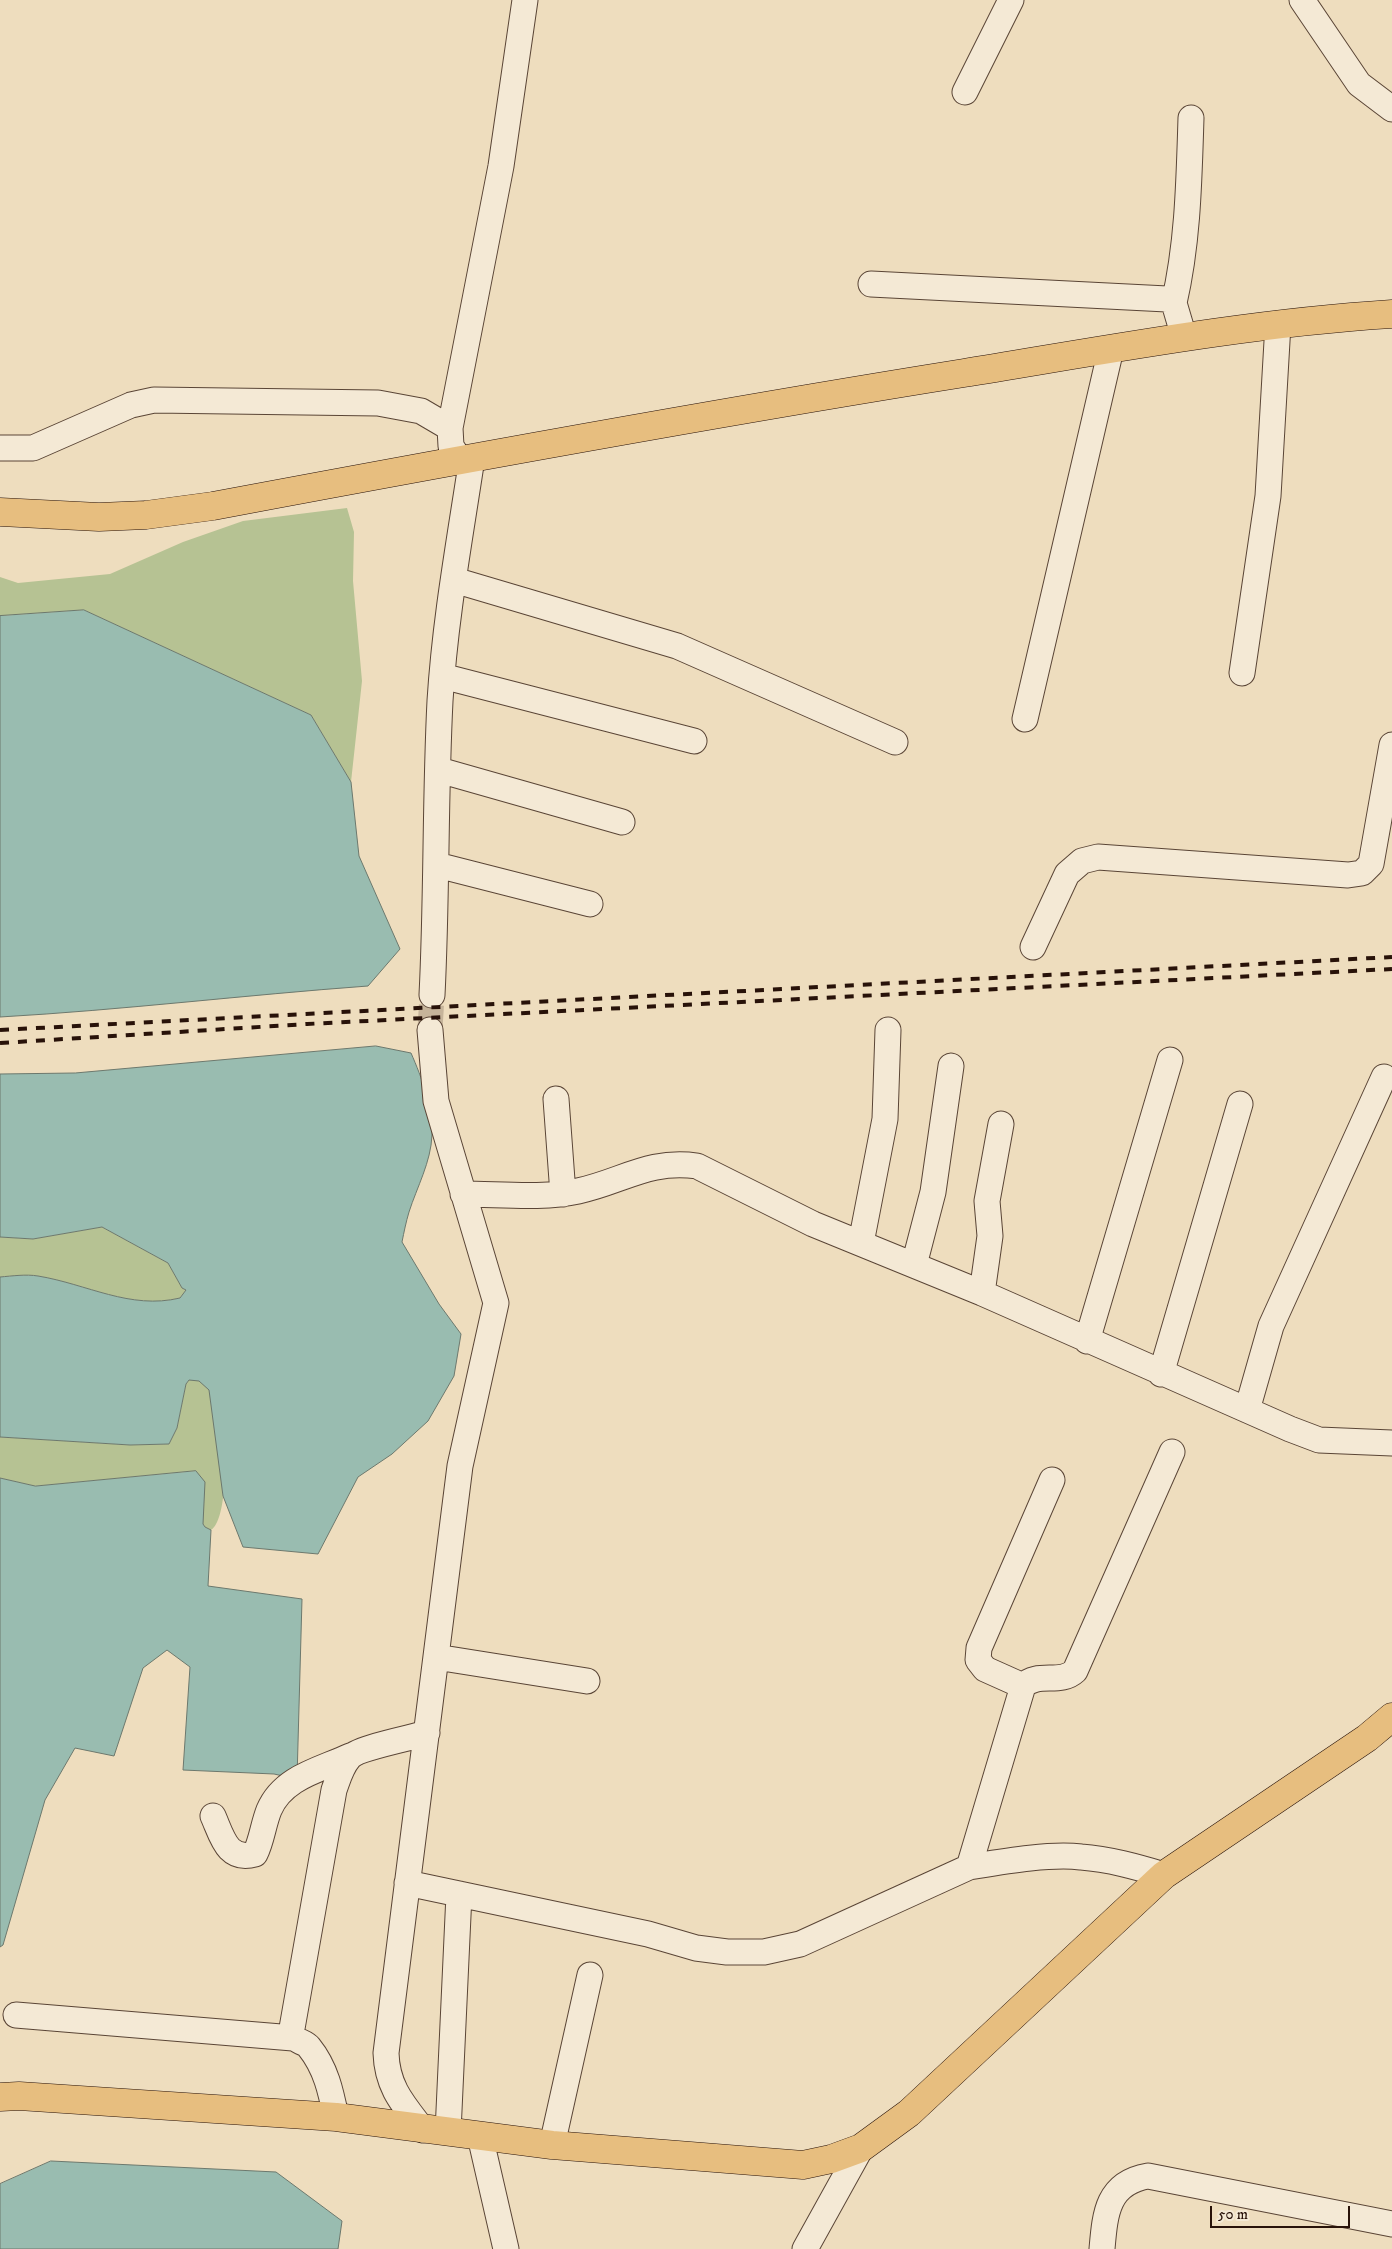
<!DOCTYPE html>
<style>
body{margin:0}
#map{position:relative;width:1392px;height:2249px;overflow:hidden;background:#eeddbe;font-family:"IM FELL DW Pica",serif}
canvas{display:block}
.scale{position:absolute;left:1210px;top:2206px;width:140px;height:22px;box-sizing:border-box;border:2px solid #281209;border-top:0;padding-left:6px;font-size:15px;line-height:18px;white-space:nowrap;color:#281209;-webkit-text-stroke:4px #f4e9d5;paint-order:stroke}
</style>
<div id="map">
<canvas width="1392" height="2249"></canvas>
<div class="scale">50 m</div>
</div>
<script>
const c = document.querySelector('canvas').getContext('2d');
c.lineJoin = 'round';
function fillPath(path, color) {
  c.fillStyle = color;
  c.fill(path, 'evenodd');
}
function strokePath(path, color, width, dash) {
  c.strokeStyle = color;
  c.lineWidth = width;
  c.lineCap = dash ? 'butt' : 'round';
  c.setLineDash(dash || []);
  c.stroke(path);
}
fillPath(new Path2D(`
 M347,508L354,532L353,581L362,681L351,782L311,715L84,610L0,616V577L18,583L110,574L183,542L243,521Z
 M102,1227L168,1263L182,1288L186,1290L180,1298C130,1310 87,1284 38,1276C26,1274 12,1276 0,1277V1237L33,1239Z
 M195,1379C201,1381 207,1384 210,1390C215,1403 224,1484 223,1498C222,1506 219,1525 211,1530L205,1527L203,1524L196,1471L35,1486L0,1478V1437L130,1445L169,1444L177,1428L186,1384L189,1380Z`), '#b6c293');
const water = new Path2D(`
 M84,610L311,715L351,782L359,856L400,949L368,986C245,995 123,1010 0,1017V616Z
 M376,1046L411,1053C422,1078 433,1108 432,1135C431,1162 417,1187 409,1212C406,1222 404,1232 402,1242L439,1304L461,1334L454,1376L428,1421L392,1454L358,1477L318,1554L243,1547L223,1496L209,1390L199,1381L189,1380L186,1384L177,1428L169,1444L130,1445L0,1437V1277C12,1276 26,1274 38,1276C87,1284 130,1310 180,1298L186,1290L182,1288L168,1263L102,1227L33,1239L0,1237V1074L75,1073Z
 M196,1471L205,1482L203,1524L205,1527L211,1530L208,1586L302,1599L297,1779L274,1774L183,1770L190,1667L167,1650L143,1668L114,1756L75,1748L45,1800L3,1945L0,1947V1478L35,1486Z
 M51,2161L276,2172L342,2221L338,2249H0V2184Z`);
fillPath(water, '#99bcb0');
strokePath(water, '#6c786d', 1);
strokePath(new Path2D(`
 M430,1030L432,995`), '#c6b49a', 25, [25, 12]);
const minor = new Path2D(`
 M1302,0L1359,84L1392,109
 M965,92L1011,0
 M871,284L1167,299L1174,303L1184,337
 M1174,303C1188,242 1189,181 1191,118
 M0,448H33L131,405L154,400L378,403L421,411L450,428
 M460,460L451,446L450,428L501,166L525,0
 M454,580L677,646L895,742
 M1242,673L1268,496L1278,324
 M442,676L694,741
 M1025,719L1111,349
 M439,770L622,822
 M437,865L590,904
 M1033,947L1067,874L1082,861L1098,857L1348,875L1362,873L1371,864L1392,745
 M432,995C437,897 435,799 440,701C445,619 460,538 472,458
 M556,1099L563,1194
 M463,1194C499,1194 543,1199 578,1191C621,1182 649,1159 697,1166L813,1224L982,1293L1290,1429L1319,1440L1392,1443
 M861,1243L885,1119L888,1030
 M914,1265L933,1192L951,1066
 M982,1293L990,1236L987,1201L1001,1124
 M1087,1341L1170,1060
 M1161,1374L1240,1104
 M1247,1410L1271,1326L1384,1077
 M436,1657L587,1681
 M1023,1686L985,1669L978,1660L979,1648L1052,1480
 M213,1816C222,1836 227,1862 255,1854C262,1840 263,1825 269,1810C283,1777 320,1770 350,1756
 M969,1867L1023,1686C1038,1671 1060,1685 1075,1671L1172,1452
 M407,1883L648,1934L696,1948L727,1952H764L800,1944L969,1867C1000,1862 1050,1853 1081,1857C1109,1859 1137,1867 1164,1875
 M16,2015L293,2038
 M336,2117C331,2092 326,2068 309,2047C304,2041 295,2042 291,2034L334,1790C338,1779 341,1767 349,1758C357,1748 411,1738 427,1733
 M423,2130C403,2104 387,2087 386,2053L460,1466L496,1303L436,1101L430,1030
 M448,2132L459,1894
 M480,2136L506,2249
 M552,2145L590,1975
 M805,2249L861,2148
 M1102,2249C1105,2214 1107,2183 1148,2176L1392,2224`);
const major = new Path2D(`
 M0,512L99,517L146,515L213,506C463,459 713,413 964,373C1106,350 1248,323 1392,314
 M0,2097L19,2096L336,2117L552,2145L803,2165L831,2159L861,2148L909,2113L1164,1875L1367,1738L1392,1717`);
strokePath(minor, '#5a4536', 27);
strokePath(major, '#281209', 29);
strokePath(minor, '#f4e9d5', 25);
strokePath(major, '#e7be7f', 28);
strokePath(new Path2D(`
 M0,1030L1392,957
 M0,1043L307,1024L1392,969`), '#281209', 4, [9, 9]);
</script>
